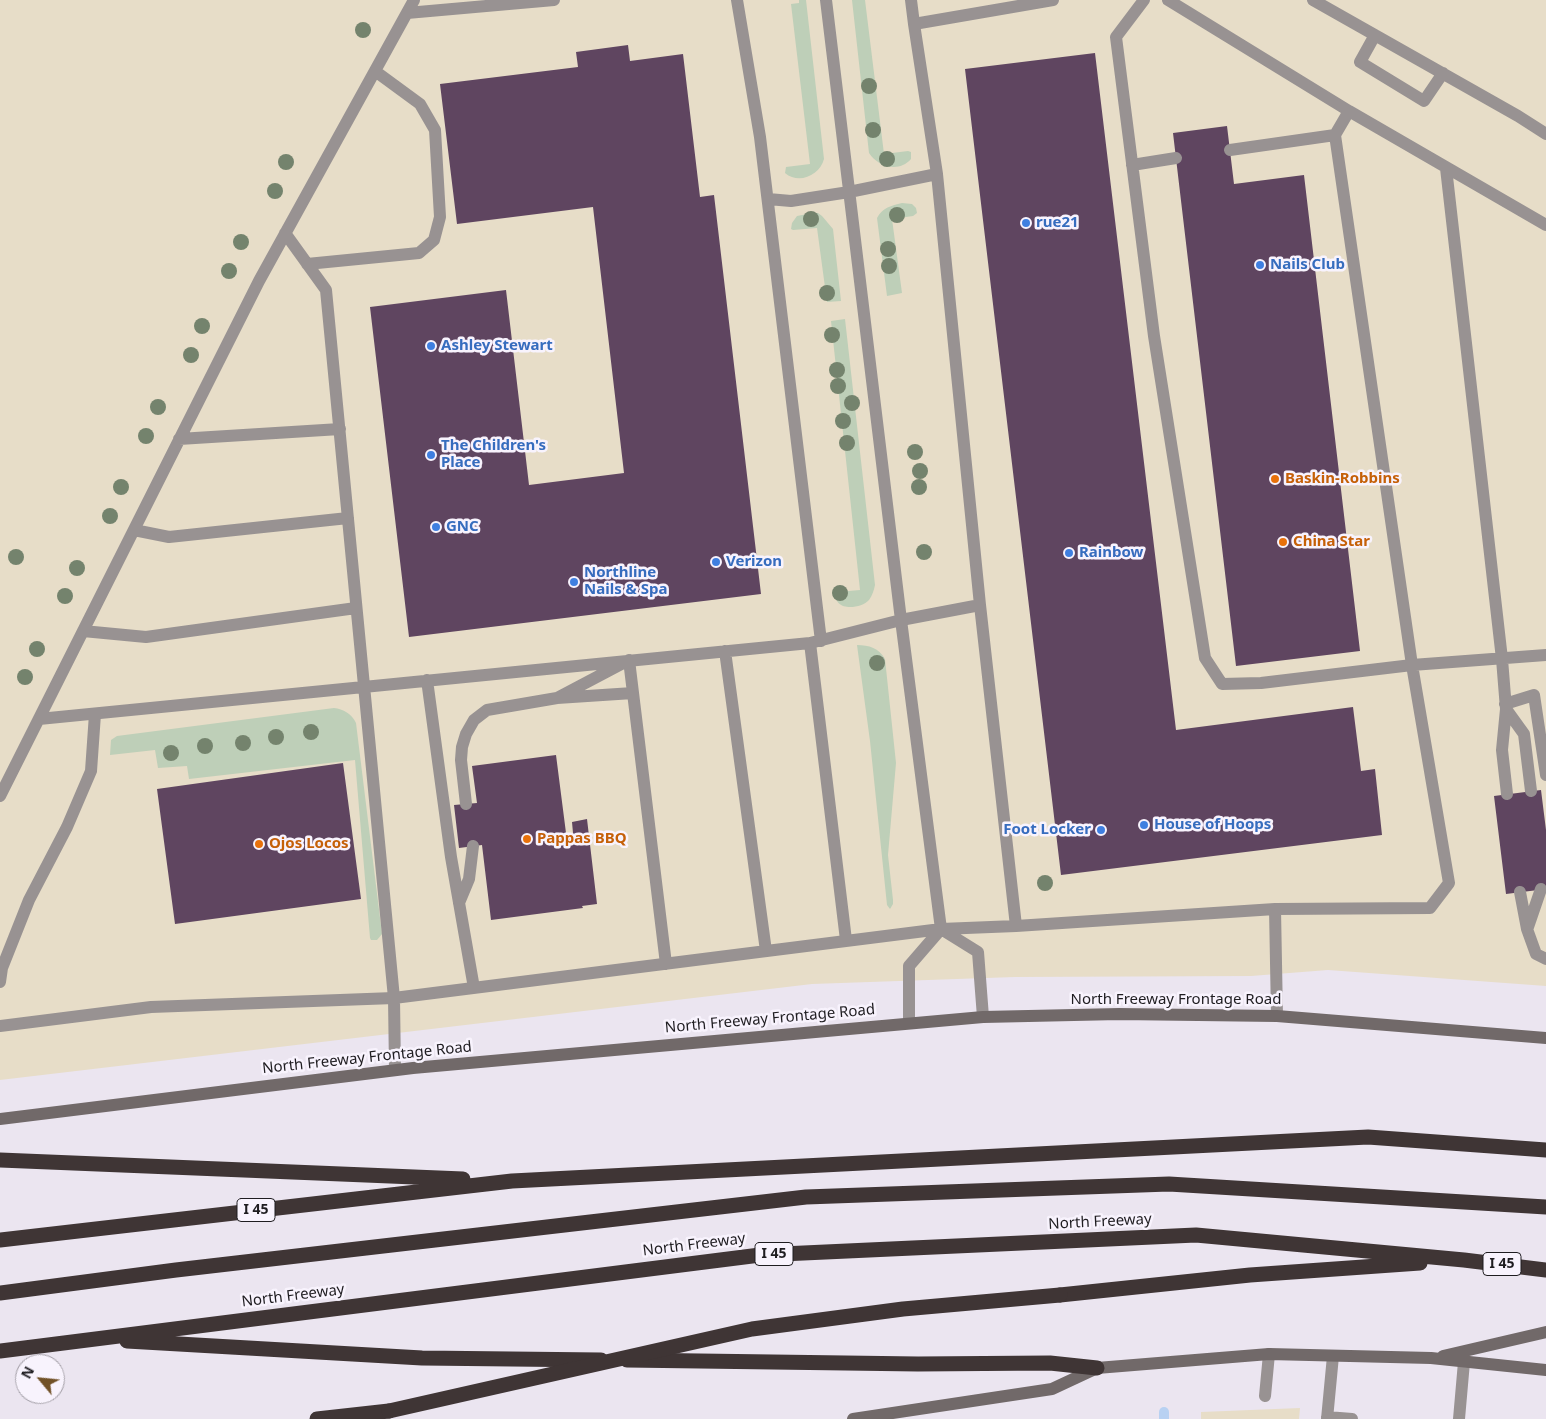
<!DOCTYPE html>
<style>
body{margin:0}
#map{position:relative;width:1546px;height:1419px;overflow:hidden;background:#ebe5f0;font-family:"Noto Sans",sans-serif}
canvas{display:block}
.north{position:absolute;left:15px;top:1354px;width:50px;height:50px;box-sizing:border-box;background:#f8f3fd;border:1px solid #a19da5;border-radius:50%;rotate:298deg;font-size:14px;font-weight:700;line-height:20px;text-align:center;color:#1f1d21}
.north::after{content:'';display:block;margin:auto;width:18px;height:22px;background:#715127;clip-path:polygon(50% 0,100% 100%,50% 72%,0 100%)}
</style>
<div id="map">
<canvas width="1546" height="1419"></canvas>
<div class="north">N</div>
</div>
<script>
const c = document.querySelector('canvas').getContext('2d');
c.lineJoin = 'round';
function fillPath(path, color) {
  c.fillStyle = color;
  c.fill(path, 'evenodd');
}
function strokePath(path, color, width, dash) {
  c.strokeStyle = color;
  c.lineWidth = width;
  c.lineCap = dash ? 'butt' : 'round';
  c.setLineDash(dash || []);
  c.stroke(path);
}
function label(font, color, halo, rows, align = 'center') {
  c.font = font + ' "Noto Sans",sans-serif';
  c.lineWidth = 5;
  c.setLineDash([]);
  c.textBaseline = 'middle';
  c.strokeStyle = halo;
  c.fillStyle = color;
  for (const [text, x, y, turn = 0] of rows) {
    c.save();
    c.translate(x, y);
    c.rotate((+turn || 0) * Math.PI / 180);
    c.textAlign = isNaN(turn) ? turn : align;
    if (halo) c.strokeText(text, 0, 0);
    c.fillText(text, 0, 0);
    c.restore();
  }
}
fillPath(new Path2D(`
 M0,0H1546V986L1328,970L1251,976L1015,977L812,984L0,1080Z
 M1300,1408L1299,1419H1201V1412Z`), '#e7ddc8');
fillPath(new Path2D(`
 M799,0H806L824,159C820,175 799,185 785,173L786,167L810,164L791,4L799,3Z
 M852,0H865L884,154L908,151L911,152V159C899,173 878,167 869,153Z
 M902,203L912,204L916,208L917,213L913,216L892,219L902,293L887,296L877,218C883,207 891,206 902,203Z
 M812,213H818L822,216L833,229L841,301L827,302L817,228L793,230L791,229L792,223L797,216Z
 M845,319L875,585C874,590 872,596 869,600C860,610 831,611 837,592L860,590L831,321Z
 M857,645C869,645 879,648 885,659L896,763L888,855L893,900V904L890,909L887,905L870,741Z
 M334,708C343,709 352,714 356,723L382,934L377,940H371L370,938L355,760L189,779L187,766L158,768L155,750L110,755L111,740L117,736Z`), '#becfb8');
strokePath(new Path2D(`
 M1164,1419V1412`), '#b8d1f2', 10);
fillPath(new Path2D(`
 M628,45L630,61L683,54L700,197L714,195L761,594L409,637L370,307L506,290L529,485L624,473L593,207L457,224L440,84L578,67L576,52Z
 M1095,53L1176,730L1353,707L1361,771L1375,769L1382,835L1061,875L965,69Z
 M1227,126L1234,184L1304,175L1360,651L1236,666L1173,133Z
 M556,755L566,833H573L572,822L587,819L597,904L582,906L583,908L491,920L482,845L459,848L454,805L477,803L472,766Z
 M343,763L361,899L175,924L157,789Z
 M1541,790L1546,830V889L1506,894L1494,796Z`), '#5f4560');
strokePath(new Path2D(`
 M737,0L760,137L821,641
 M826,0L901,620L941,929L909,966V1023
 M911,0L914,24
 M1144,0L1116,37L1154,336L1205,658L1222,684L1261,683L1412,665L1546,655
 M1168,0L1349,111L1546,225
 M1313,0L1518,116L1546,134
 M407,13L554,0
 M1375,35L1360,62L1424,101L1443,73
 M1230,150L1335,135
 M1132,165L1176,158
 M1446,168L1502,659L1506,709L1502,750L1507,794
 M768,199L791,201L849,192L937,174
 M285,233L326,290L394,998L395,1070
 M307,264L419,253L434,240L440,217L435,130L420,104L375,71
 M179,439L340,429
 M134,530L169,537L348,518
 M83,631L146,637L356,608
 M810,643L846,940
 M725,651L766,951
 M427,680L451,857L474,988
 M557,698L629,660L666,964
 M1505,704L1534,695L1546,775
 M1506,709L1524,734L1531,791
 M39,719L810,643L901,620L980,605
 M0,796L259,281L414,0
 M466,804L461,760L462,747L466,734L474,720L487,710L557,698L633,693
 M1520,892L1527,929L1536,954L1546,959
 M459,903L469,879L473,846
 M1275,909L1277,1016
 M1016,926L980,605L937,174L914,24L1053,0
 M1528,927L1541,889
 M941,929L978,952L983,1017
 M0,982L2,968L29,900L67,827L91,771L95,714
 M0,1026L151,1007L394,998L941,929L1016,926L1275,909L1430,908L1449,883L1412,665L1335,135L1349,111
 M1265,1396L1269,1354
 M1327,1417L1352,1419
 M1327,1419L1333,1356
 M1459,1419L1464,1362`), '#989292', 12);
strokePath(new Path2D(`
 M0,1119L413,1068L983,1017L1119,1014L1277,1016L1546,1038
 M1443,1356L1546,1332
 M853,1419L1052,1389L1097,1368L1269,1354L1431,1358L1546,1370`), '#716969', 12);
strokePath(new Path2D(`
 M0,1160L463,1179
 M0,1240L512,1181L1368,1137L1546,1150
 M0,1293L176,1270L806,1197L1169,1184L1546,1207
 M1060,1295L1250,1275L1420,1263
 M127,1341L422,1358L601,1360
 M0,1351L760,1255L1196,1235L1464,1260L1546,1270
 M627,1360L918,1364L1050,1363L1097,1368
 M317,1419L389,1411`), '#3f3535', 15);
strokePath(new Path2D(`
 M389,1411L752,1329L903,1309L1060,1295`), '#3f3535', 15);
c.fillStyle = '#74836d';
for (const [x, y] of [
 [363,30],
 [869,86],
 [873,130],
 [887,159],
 [286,162],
 [275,191],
 [897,215],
 [811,219],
 [241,242],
 [888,249],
 [889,266],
 [229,271],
 [827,293],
 [202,326],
 [832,335],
 [191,355],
 [837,370],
 [838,386],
 [852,403],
 [158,407],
 [843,421],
 [146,436],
 [847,443],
 [915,452],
 [920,471],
 [121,487],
 [919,487],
 [110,516],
 [924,552],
 [16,557],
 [77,568],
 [840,593],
 [65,596],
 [37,649],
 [877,663],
 [25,677],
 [311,732],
 [276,737],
 [243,743],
 [205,746],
 [171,753],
 [1045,883]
]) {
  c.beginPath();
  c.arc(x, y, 8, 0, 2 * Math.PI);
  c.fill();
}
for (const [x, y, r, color] of [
 [1026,223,5,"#3f7fe0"],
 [1260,265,5,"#3f7fe0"],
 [431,346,5,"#3f7fe0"],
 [431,455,5,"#3f7fe0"],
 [1275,479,5,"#e8710a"],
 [436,527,5,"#3f7fe0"],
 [1283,542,5,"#e8710a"],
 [1069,553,5,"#3f7fe0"],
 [716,562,5,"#3f7fe0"],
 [574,582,5,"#3f7fe0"],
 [1144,825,5,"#3f7fe0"],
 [1101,830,5,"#3f7fe0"],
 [527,839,5,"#e8710a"],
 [259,844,5,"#e8710a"]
]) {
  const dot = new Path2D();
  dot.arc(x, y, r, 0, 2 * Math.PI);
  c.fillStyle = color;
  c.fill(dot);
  strokePath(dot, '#f8f3fd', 2);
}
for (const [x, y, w] of [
 [256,1210,38],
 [774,1254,38],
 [1502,1264,38]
]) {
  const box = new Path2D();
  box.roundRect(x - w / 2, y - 11.5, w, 23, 4);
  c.fillStyle = '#f8f3fd';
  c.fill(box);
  strokePath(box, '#1f1d21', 1);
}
label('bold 14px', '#1f1d21', null, [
 ["I 45",256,1210],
 ["I 45",774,1254],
 ["I 45",1502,1264]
]);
label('bold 15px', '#366cbe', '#f8f3fd', [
 ["rue21",1036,223],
 ["Nails Club",1270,265],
 ["Ashley Stewart",441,346],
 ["The Children's",441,446],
 ["Place",441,463],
 ["GNC",446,527],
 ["Rainbow",1079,553],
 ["Verizon",726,562],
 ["Northline",584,573],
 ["Nails & Spa",584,590],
 ["House of Hoops",1154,825],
 ["Foot Locker",1091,830,"right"]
], 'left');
label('bold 15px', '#c56008', '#f8f3fd', [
 ["Baskin-Robbins",1285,479],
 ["China Star",1293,542],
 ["Pappas BBQ",537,839],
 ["Ojos Locos",269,844]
], 'left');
label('15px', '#1f1d21', '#f8f3fd', [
 ["North Freeway Frontage Road",1176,1000],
 ["North Freeway Frontage Road",770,1019,-5],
 ["North Freeway Frontage Road",367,1058,-6],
 ["North Freeway",1100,1222,-3],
 ["North Freeway",694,1245,-7],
 ["North Freeway",293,1296,-7]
]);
</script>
